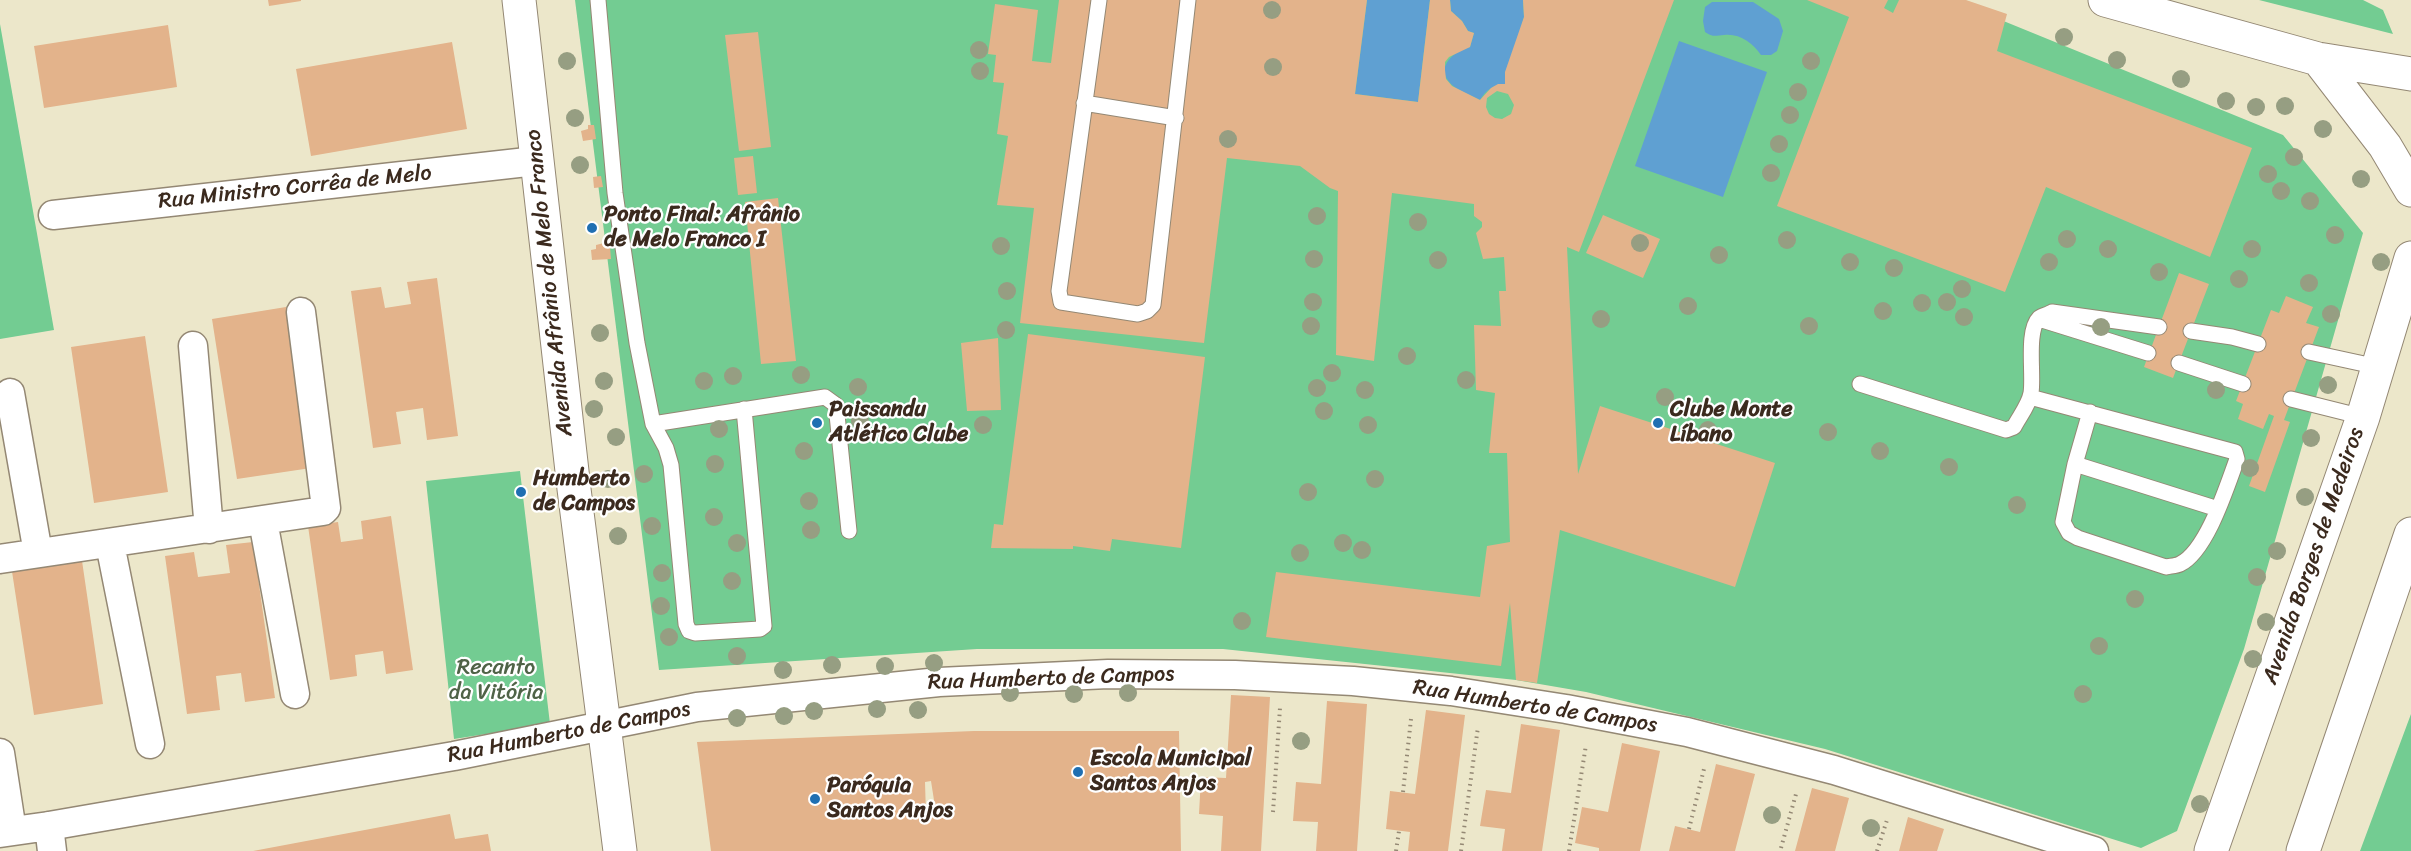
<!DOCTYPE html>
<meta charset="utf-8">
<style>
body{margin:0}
canvas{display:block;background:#ece7ca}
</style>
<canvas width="2411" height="851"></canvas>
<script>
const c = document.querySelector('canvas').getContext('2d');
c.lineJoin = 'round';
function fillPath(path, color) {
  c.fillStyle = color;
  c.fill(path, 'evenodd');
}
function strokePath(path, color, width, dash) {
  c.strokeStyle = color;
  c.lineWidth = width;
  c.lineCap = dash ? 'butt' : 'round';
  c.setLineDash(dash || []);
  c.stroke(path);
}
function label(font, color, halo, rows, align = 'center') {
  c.font = font + ' Sriracha,sans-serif';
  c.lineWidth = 4.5;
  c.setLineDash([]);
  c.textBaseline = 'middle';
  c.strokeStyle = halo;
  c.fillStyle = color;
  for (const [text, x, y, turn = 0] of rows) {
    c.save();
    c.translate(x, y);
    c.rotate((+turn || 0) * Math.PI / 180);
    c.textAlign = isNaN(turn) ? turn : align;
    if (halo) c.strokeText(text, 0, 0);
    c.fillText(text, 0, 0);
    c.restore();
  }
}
fillPath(new Path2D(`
 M575,0H1952L2283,135L2363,233L2244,649L2177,831L2141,848L1825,749L1586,692L1516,680L1223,649H977L659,670Z
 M2259,0H2363L2383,10L2393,34Z
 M0,24L54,330L0,339Z
 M520,471L550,724L454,739L426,481Z
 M2411,714V851H2360Z`), '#73cc92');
fillPath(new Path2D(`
 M1367,0H1430L1418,102L1355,94Z
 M1450,0H1523L1524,17L1505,84C1494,84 1485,91 1480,100C1471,95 1458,91 1451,84C1434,67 1454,51 1470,47L1474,33L1468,31L1462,21L1451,11Z
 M1712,2H1753L1779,19L1783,31L1777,51L1771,55H1761C1753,43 1739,33 1724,35C1715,36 1712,37 1705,32L1703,21L1705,7Z
 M1679,41L1767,72L1723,197L1635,166Z`), '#5fa0d2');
fillPath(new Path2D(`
 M268,0H301V1L269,6Z
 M1059,0H1367L1355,94L1418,102L1430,0H1450L1451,11L1462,21L1468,31L1474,33L1470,47L1449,57L1445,62V70L1446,79L1452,86L1480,100L1491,88L1498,84H1505V72L1524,17L1523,0H1674L1579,252L1567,247L1578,474L1600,406L1775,463L1735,587L1560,530L1537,683L1516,680L1510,603L1501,666L1266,637L1276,572L1480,597L1487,546L1510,542L1507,453H1489L1495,393L1476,390L1474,325L1501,326L1499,291H1506L1504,257L1483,259L1476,233L1482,227V222L1474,216V204L1392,193L1374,361L1336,355L1338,191L1330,188L1300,166L1227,158L1204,343L1020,323L1034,208L997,205L1008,136L997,134L1004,83L993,82L996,55L988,54L995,4L1038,10L1032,61L1051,63ZM1497,91L1508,94L1514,105L1511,114L1502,119L1495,118L1489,114L1486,107L1487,98Z
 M1807,0H1888L1884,8L1893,13L1899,0H1966L2007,14L1997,51L2252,148L2210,257L2046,187L2005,292L1777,206L1849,17Z
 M168,25L177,87L44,108L34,46Z
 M758,32L771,147L739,151L725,35Z
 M452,42L467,129L311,156L296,69Z
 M588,125H594L596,139L583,141L581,131L588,129Z
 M753,156L757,193L738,195L734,158Z
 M601,176L603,187L594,188L593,177Z
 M778,198L796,361L761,364L745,202Z
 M1603,215L1660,239L1643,278L1586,253Z
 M604,243L605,248L610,247L611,259L592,260L591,250L596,249V245Z
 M2179,273L2209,284L2173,378L2144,367Z
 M437,278L458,436L427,440L423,408L396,412L401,444L373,448L351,291L381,287L385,308L411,304L407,282Z
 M2286,296L2313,307L2306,323L2319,327L2284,420L2290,422L2265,492L2249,486L2274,416L2269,414L2263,429L2238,419L2243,404L2236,401L2271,310L2279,313Z
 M286,307L311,468L237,479L212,319Z
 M1028,334L1205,357L1181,548L1112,539L1110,551L1073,546V549L991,548L994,524L1003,525Z
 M145,336L168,492L94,503L71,347Z
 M998,338L1001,410L967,411L961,343Z
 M391,516L413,670L386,674L383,651L355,655L357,676L330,680L308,526L338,522L341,542L363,539L361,521Z
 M253,542L275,698L245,702L241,673L216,676L220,710L187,714L165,556L194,552L198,577L230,573L226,545Z
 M81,554L103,704L34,715L11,565Z
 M1231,695L1270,697L1261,851H1221L1223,816L1199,814L1201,777L1226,778Z
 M1327,701L1367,704L1357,851H1316L1318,822L1293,821L1296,782L1321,784Z
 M1426,710L1465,715L1448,851H1408L1410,832L1386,829L1390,791L1415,794Z
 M1521,724L1560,730L1542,851H1502L1505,829L1480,826L1486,790L1511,793Z
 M974,731H1179L1181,851H711L697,742ZM931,781L936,813L926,815L925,782Z
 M1622,743L1660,751L1640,851H1599V848L1575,843L1582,807L1608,812Z
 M1716,764L1755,774L1735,851H1669L1675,826L1700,832Z
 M1812,788L1849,798L1835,851H1795Z
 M450,814L455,839L488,834L491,851H253Z
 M1908,817L1944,829L1937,851H1899Z`), '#e3b38b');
const lane = new Path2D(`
 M598,0L615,193L637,343L653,424L666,448L671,465L686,624L689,631L695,633L760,629L764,626L744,409
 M1099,0L1059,291L1061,302L1138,314L1147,311L1153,305L1188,0
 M1084,103L1176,118
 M2039,319L2148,353
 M2191,331L2232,337L2258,344
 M2309,352L2378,367
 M2179,363L2243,384
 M1860,384L2006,430L2014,427C2019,417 2029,405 2031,393C2034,375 2026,331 2039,318C2042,316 2049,314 2052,312L2159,327
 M2030,397L2235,452L2237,459C2227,486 2207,551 2180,564C2176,566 2170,566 2166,567L2078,538L2069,533L2063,522L2075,464L2090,412
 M2291,399L2363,417
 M653,424L825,397L836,405L849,531
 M2075,464L2218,509`);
const street = new Path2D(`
 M53,215L536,161
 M193,346L209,529
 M10,393L38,553
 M263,521L295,694
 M110,544L150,744
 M0,559L323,511L326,508L301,312
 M0,753L12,831
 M49,826L52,851
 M0,833L49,826L454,756L697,707L939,682L1108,674L1235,675L1353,681L1451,691L1566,709L1687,732L1834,770L2094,851`);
const secondary = new Path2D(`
 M519,0L574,489L620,851
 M2211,851L2363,417L2411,258
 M2303,851L2411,534`);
const highway = new Path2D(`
 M2105,0L2318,59L2411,74
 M2318,59L2385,146L2411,190`);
strokePath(lane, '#948874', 17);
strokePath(street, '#948874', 31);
strokePath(secondary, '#948874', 35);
strokePath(highway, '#948874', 35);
strokePath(new Path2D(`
 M1403,792L1411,719
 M1273,812L1280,708
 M1689,829L1704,769
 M1781,848L1796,794
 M1396,851L1399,831
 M1461,851L1478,727
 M1569,851L1586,745
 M1877,851L1887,820`), '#948874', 4, [1.5, 4.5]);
strokePath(lane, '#fff', 15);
strokePath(street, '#fff', 28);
strokePath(secondary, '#fff', 33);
strokePath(highway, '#fff', 33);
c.fillStyle = '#969e82';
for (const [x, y] of [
 [1272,10],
 [2064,37],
 [979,50],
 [2117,60],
 [567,61],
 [1811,61],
 [1273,67],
 [980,71],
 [2181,79],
 [1798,92],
 [2226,101],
 [2285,106],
 [2256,107],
 [1790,115],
 [575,118],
 [2323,129],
 [1228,139],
 [1779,144],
 [2294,157],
 [580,165],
 [1771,173],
 [2268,174],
 [2361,179],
 [2281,191],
 [2310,201],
 [1317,216],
 [1418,222],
 [2335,235],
 [2067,239],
 [1787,240],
 [1640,243],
 [1001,246],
 [2108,249],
 [2252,249],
 [1719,255],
 [1314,259],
 [1438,260],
 [1850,262],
 [2049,262],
 [2381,262],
 [1894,268],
 [2159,272],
 [2239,279],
 [2309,283],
 [1962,289],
 [1007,291],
 [1313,302],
 [1947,302],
 [1922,303],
 [1688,306],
 [1883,311],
 [2331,314],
 [1964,317],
 [1601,319],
 [1311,326],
 [1809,326],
 [2101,327],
 [1006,330],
 [600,333],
 [1407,356],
 [1332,373],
 [801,375],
 [733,376],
 [1466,380],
 [604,381],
 [704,381],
 [2328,385],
 [858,387],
 [1317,388],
 [1365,390],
 [2216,390],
 [1665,397],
 [594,409],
 [1324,411],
 [860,421],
 [983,425],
 [1368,425],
 [719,429],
 [1708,430],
 [1828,432],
 [616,437],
 [2311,438],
 [804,451],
 [1880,451],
 [715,464],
 [1949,467],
 [2250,468],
 [644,474],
 [608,479],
 [1375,479],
 [1308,492],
 [2305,497],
 [809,501],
 [2017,505],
 [714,517],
 [652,526],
 [811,530],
 [618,536],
 [737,543],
 [1343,543],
 [1362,550],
 [2277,551],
 [1300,553],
 [662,573],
 [2257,577],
 [732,581],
 [2135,599],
 [661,606],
 [1242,621],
 [2266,622],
 [669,637],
 [2099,646],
 [737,656],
 [2253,659],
 [934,663],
 [832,665],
 [885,666],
 [783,670],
 [1010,693],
 [1128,693],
 [1074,694],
 [2083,694],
 [877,709],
 [918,710],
 [814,711],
 [784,716],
 [737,718],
 [1301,741],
 [2200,804],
 [1772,815],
 [1871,828]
]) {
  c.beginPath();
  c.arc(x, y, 9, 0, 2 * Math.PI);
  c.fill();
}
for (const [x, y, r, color] of [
 [592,228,6,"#1f6fb2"],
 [817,423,6,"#1f6fb2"],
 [1658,423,6,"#1f6fb2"],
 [521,492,6,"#1f6fb2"],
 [1078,772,6,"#1f6fb2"],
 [815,799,6,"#1f6fb2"]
]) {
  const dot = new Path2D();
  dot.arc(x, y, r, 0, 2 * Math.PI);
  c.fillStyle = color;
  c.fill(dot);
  strokePath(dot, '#fff', 2);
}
label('22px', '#3b2a1e', '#fff', [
 ["Rua Ministro Corrêa de Melo",295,188,-6],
 ["Avenida Afrânio de Melo Franco",550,283,-96],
 ["Avenida Borges de Medeiros",2314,556,-71],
 ["Rua Humberto de Campos",1051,679,-2],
 ["Rua Humberto de Campos",1535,707,9],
 ["Rua Humberto de Campos",569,733,-11]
]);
label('bold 22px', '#3b2a1e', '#fff', [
 ["Ponto Final: Afrânio",604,215],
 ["de Melo Franco I",604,240],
 ["Paissandu",829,410],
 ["Atlético Clube",829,435],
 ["Clube Monte",1670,410],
 ["Líbano",1670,435],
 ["Humberto",533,479],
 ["de Campos",533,504],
 ["Escola Municipal",1090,759],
 ["Santos Anjos",1090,784],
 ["Paróquia",827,786],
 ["Santos Anjos",827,811]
], 'left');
label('22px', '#4f6347', '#fff', [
 ["Recanto",496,668],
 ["da Vitória",496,693]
]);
</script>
